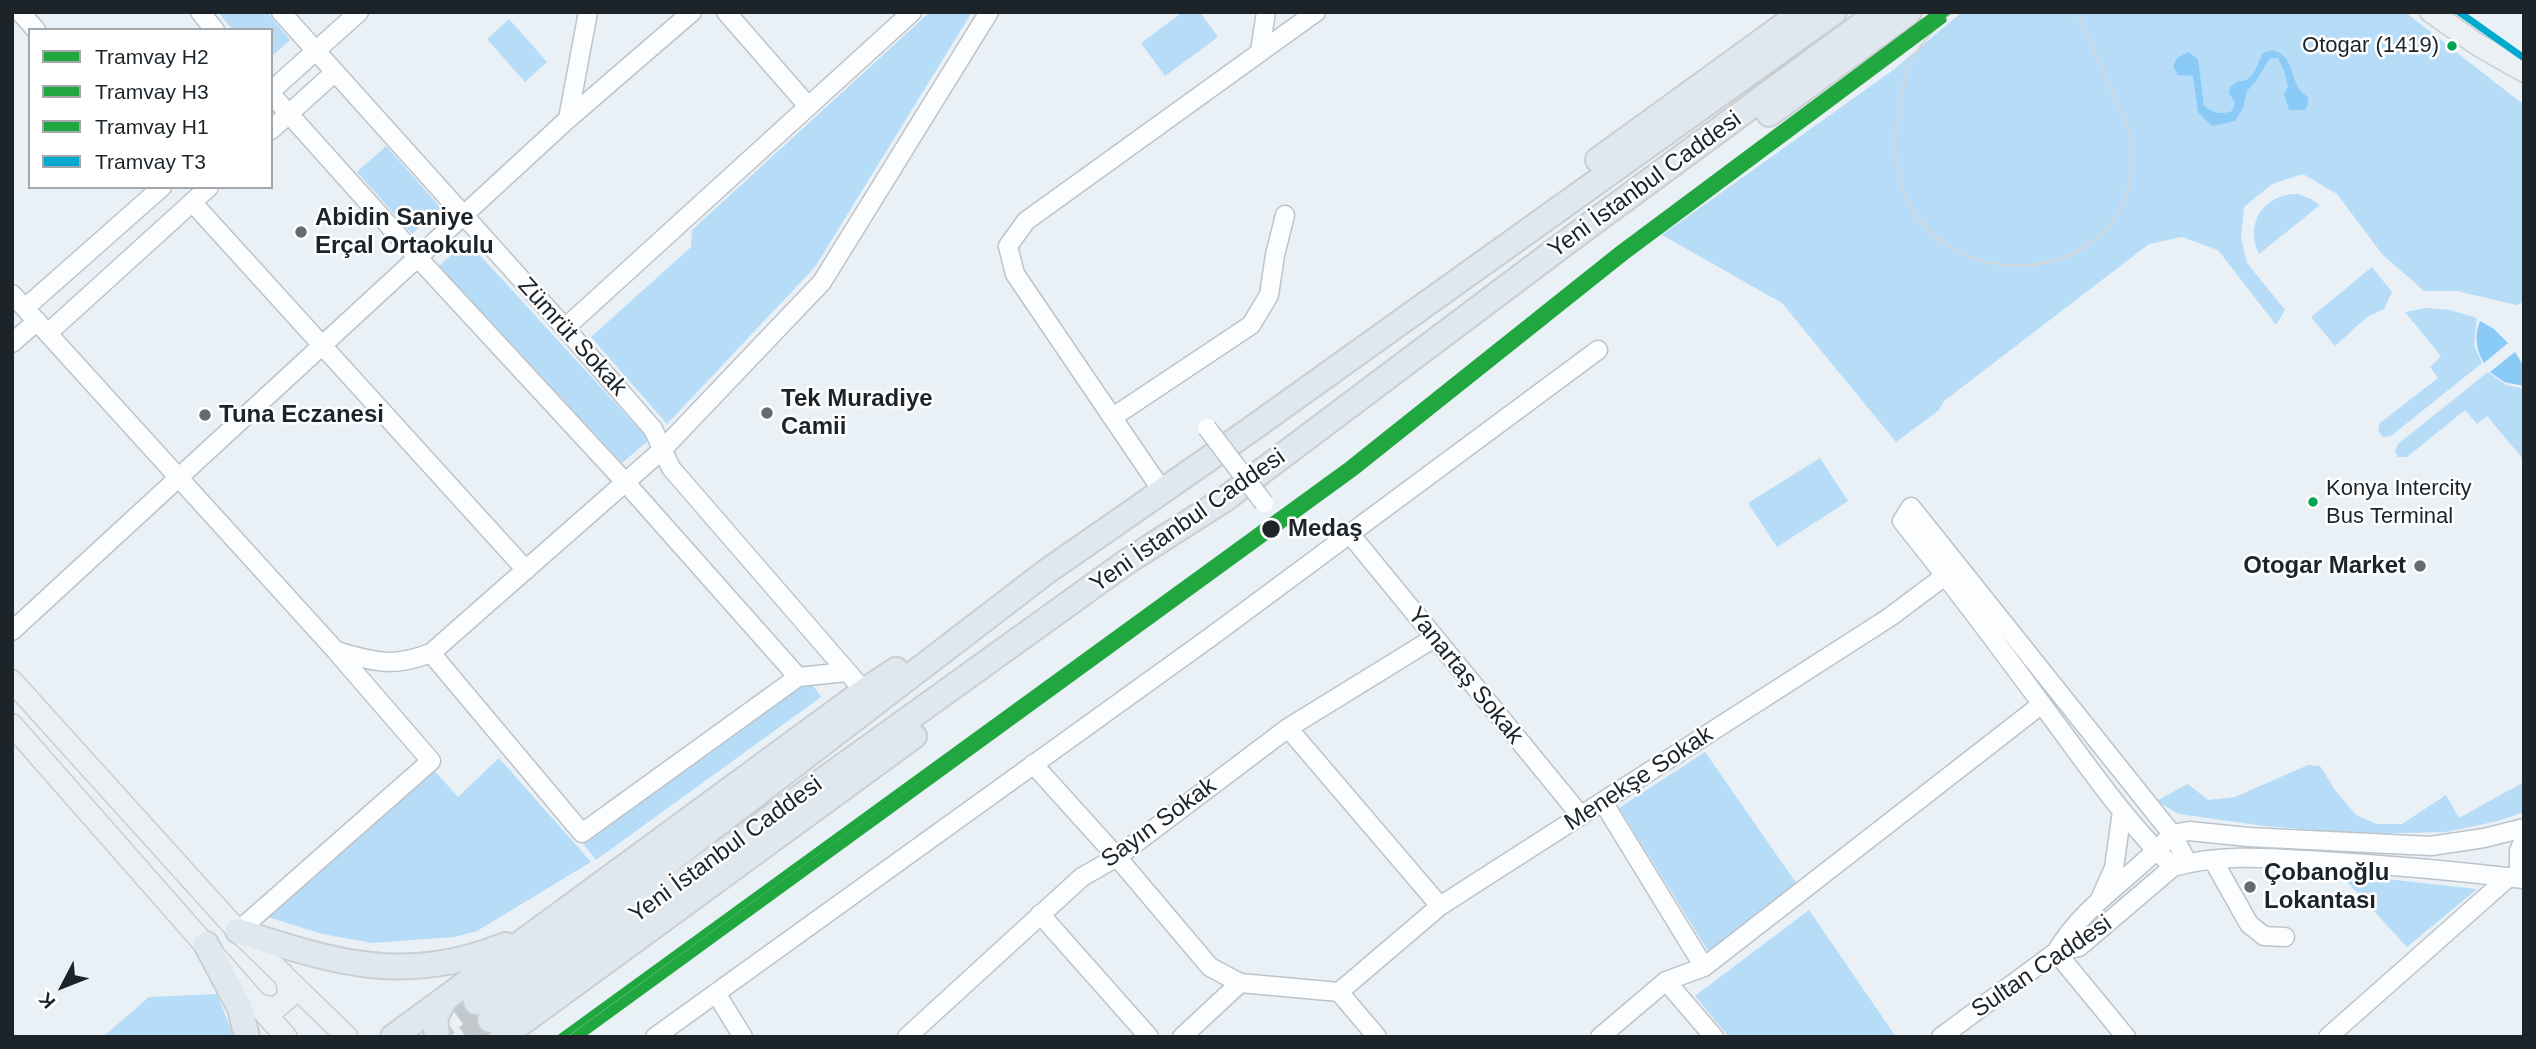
<!DOCTYPE html>
<meta charset="utf-8">
<style>
body{margin:0}
#map{position:relative;width:2536px;height:1049px;overflow:hidden;background:#e9f0f6;font-family:Arial,sans-serif}
canvas{display:block}
.frame{position:absolute;inset:0;border:14px solid #1c242a;pointer-events:none}
.legend{position:absolute;left:28px;top:28px;width:245px;height:161px;box-sizing:border-box;background:#fff;border:2px solid #a4a7aa;margin:0;padding:9px 12px;list-style:none;font-size:21px;color:#1c242a}
.legend li{display:flex;align-items:center;gap:14px;height:35px}
.legend b{width:35px;border:2px solid #a4a7aa}
.north{position:absolute;left:28px;top:951px;width:70px;height:70px;-webkit-text-stroke:5px #fff;paint-order:stroke;rotate:228deg;font-size:19px;font-weight:700;line-height:28px;text-align:center;color:#1c242a}
.north::after{content:'';display:block;margin:auto;width:24px;height:32px;background:#1c242a;clip-path:polygon(50% 0,100% 100%,50% 72%,0 100%)}
</style>
<div id="map">
<canvas width="2536" height="1049"></canvas>
<div class="frame"></div>
<ul class="legend">
<li><b style="height:9px;background:#21a73f"></b>Tramvay H2</li>
<li><b style="height:9px;background:#21a73f"></b>Tramvay H3</li>
<li><b style="height:9px;background:#21a73f"></b>Tramvay H1</li>
<li><b style="height:9px;background:#00a9ce"></b>Tramvay T3</li>
</ul>
<div class="north">K</div>
</div>
<script>
const c = document.querySelector('canvas').getContext('2d');
c.lineJoin = 'round';
function fillPath(path, color) {
  c.fillStyle = color;
  c.fill(path, 'evenodd');
}
function strokePath(path, color, width, dash) {
  c.strokeStyle = color;
  c.lineWidth = width;
  c.lineCap = dash ? 'butt' : 'round';
  c.setLineDash(dash || []);
  c.stroke(path);
}
function label(font, color, halo, rows, align = 'center') {
  c.font = font + ' Arial,sans-serif';
  c.lineWidth = 5;
  c.setLineDash([]);
  c.textBaseline = 'middle';
  c.strokeStyle = halo;
  c.fillStyle = color;
  for (const [text, x, y, turn = 0] of rows) {
    c.save();
    c.translate(x, y);
    c.rotate((+turn || 0) * Math.PI / 180);
    c.textAlign = isNaN(turn) ? turn : align;
    if (halo) c.strokeText(text, 0, 0);
    c.fillText(text, 0, 0);
    c.restore();
  }
}
fillPath(new Path2D(`
 M218,12H267L290,40L271,57V30H233Z
 M930,12H972L815,267L667,424L591,337L691,247L692,230Z
 M1183,12H1200L1218,37L1165,76L1141,43Z
 M1962,12H2405L2524,105V302L2516,305L2457,291H2424L2382,254L2337,194L2303,174L2272,184L2244,207L2241,238L2247,263L2285,310L2276,325L2218,250L2182,237L2149,244L1944,401L1939,410L1896,442L1782,303L1662,235L1893,70Z
 M509,19L547,62L525,82L487,39Z
 M386,146L441,208L412,234L357,172Z
 M2298,194L2311,199L2320,205L2259,254C2244,224 2264,193 2298,194Z
 M467,241L649,440L622,463L439,266Z
 M2372,267L2392,292L2384,309L2367,317L2335,346L2311,317Z
 M2426,308L2450,310L2477,318L2474,345L2482,363L2391,436L2383,437L2378,430L2380,423L2438,378L2430,367L2441,356L2405,312Z
 M2488,372L2506,385L2524,389L2522,458L2487,416L2477,424L2465,410L2407,457H2398L2395,451L2398,444Z
 M1820,458L1848,501L1777,547L1748,503Z
 M807,677L821,697L596,860L581,841Z
 M1705,752L1799,887L1710,954L1619,808Z
 M499,758L591,862L477,931L454,937L373,943L322,934L265,916L432,768L458,797Z
 M2308,765L2320,766L2335,790L2356,815L2377,824H2402L2446,795L2459,818L2524,782V812L2498,821L2446,832L2364,834L2265,826L2179,814L2156,801L2188,784L2208,800L2235,797Z
 M2340,874L2477,889L2407,947Z
 M1809,910L1896,1037H1729L1695,996Z
 M217,994L234,1037H103L149,997Z`), '#b6dcf8');
fillPath(new Path2D(`
 M2272,50C2298,56 2287,85 2308,97V103L2305,110H2289L2284,94L2288,87L2285,73L2278,58H2270L2256,81L2247,91L2243,108L2235,121L2212,126L2198,112L2193,76L2178,75L2173,66L2177,58L2188,52L2198,59L2204,106C2214,113 2220,115 2232,111L2235,103L2229,93L2230,87L2238,81C2254,83 2256,65 2263,53Z
 M2480,321L2494,329L2508,343L2484,363C2476,350 2474,335 2480,321Z
 M2515,352L2524,367V386L2504,382L2490,372Z`), '#89caf7');
strokePath(new Path2D(`
 M428,1037L476,1002
 M466,1037L490,1020`), '#c0c7cd', 24, [24, 12]);
const minor = new Path2D(`
 M20,12L36,30
 M200,12L215,30
 M281,12L565,328L653,429L671,468L864,691
 M726,12L808,106
 M1260,51L1266,12
 M271,91L359,12
 M271,94L418,258L626,483L798,677L847,672
 M568,119L692,12
 M271,130L335,72
 M192,202L526,570
 M12,294L336,651C375,662 392,668 431,653L662,450L822,282L989,12
 M25,308L162,187
 M565,328L912,12
 M48,333L209,187
 M12,343L37,321
 M1113,417L1251,325L1269,295L1275,255L1285,215
 M1163,492L1015,274L1008,246L1026,221L1316,12
 M1350,534L1581,816
 M12,631L568,119L588,12
 M431,653L582,833L798,677
 M1288,728L1440,906
 M1033,764L1117,857L1210,967L1240,983L1339,992L1377,1037
 M1603,802L1704,967
 M2524,828L2484,838L2431,846L2248,837L2189,831L2172,834L1911,507L1902,521C1955,587 2005,654 2055,722C2092,772 2128,824 2173,867C2222,853 2272,858 2322,861C2389,865 2457,871 2524,879
 M2213,860L2249,924L2264,936L2285,937
 M2519,878V851L2524,839
 M2101,897L2114,868L2122,811
 M1040,914L1149,1037
 M238,931L431,761L336,651
 M2056,952C2084,904 2136,875 2172,834L2188,863
 M2056,952L2126,1037
 M1666,981L1714,1037
 M1339,992L1440,906L1890,617L1946,575
 M716,993L743,1037
 M655,1037L1212,636L1598,350
 M907,1037L1082,877L1117,857L1288,728L1434,638
 M1182,1037L1240,983
 M1600,1037L1666,981L1704,967L2042,704
 M1941,1037L2056,952L2079,947L2173,867
 M2328,1037L2509,877`);
const major = new Path2D(`
 M2431,12L2478,45L2524,71
 M12,681L238,931L347,1037
 M12,725L286,1037
 M258,1005L276,1008L288,998V984L283,974`);
const highway = new Path2D(`
 M1769,114L1909,12
 M1598,160L1802,12
 M238,931C336,963 405,985 506,945
 M206,944L240,1008L247,1037
 M476,1002L656,871L1046,572L1250,430L1834,12
 M490,1020L1125,563L1225,499L1564,244L1879,12
 M393,1037L864,691L896,670
 M437,1037L435,1018L445,999
 M502,1037L914,736`);
strokePath(minor, '#bcc3c9', 21);
strokePath(major, '#caced1', 24);
strokePath(highway, '#caced1', 28);
strokePath(minor, '#fcfdfe', 18);
strokePath(major, '#ebf0f4', 21);
strokePath(highway, '#e0e8ef', 24);
strokePath(new Path2D(`
 M1952,12C1909,54 1905,65 1897,123C1873,314 2162,310 2129,130L2077,12`), '#d5d6d8', 2);
const minorBridge = new Path2D(`
 M1207,428L1264,503`);
strokePath(minorBridge, '#bcc3c9', 21, []);
strokePath(minorBridge, '#fcfdfe', 18);
strokePath(new Path2D(`
 M561,1037L1348,465L1619,249L1937,12`), '#21a73f', 7);
strokePath(new Path2D(`
 M579,1037L1354,473L1625,257L1943,20`), '#21a73f', 7);
strokePath(new Path2D(`
 M573,1037L1335,482L1623,254L1947,12`), '#21a73f', 7);
strokePath(new Path2D(`
 M2459,12L2524,58`), '#00a9ce', 7);
for (const [x, y, r, color] of [
 [2452,46,6,"#00a651"],
 [301,232,7,"#646b71"],
 [767,413,7,"#646b71"],
 [205,415,7,"#646b71"],
 [2313,502,6,"#00a651"],
 [1271,529,10,"#1c242a"],
 [2420,566,7,"#646b71"],
 [2250,887,7,"#646b71"]
]) {
  const dot = new Path2D();
  dot.arc(x, y, r, 0, 2 * Math.PI);
  c.fillStyle = color;
  c.fill(dot);
  strokePath(dot, '#fff', 2.5);
}
label('22px', '#1c242a', '#fff', [
 ["Otogar (1419)",2439,46],
 ["Konya Intercity",2326,489,"left"],
 ["Bus Terminal",2326,517,"left"]
], 'right');
label('24px', '#1c242a', '#fff', [
 ["Yeni İstanbul Caddesi",1645,185,-36],
 ["Zümrüt Sokak",572,337,48],
 ["Yeni İstanbul Caddesi",1188,521,-35],
 ["Yanartaş Sokak",1465,676,51],
 ["Menekşe Sokak",1639,779,-33],
 ["Sayın Sokak",1159,823,-36],
 ["Yeni İstanbul Caddesi",726,850,-36],
 ["Sultan Caddesi",2042,967,-34]
]);
label('bold 24px', '#1c242a', '#fff', [
 ["Abidin Saniye",315,218],
 ["Erçal Ortaokulu",315,246],
 ["Tek Muradiye",781,399],
 ["Camii",781,427],
 ["Tuna Eczanesi",219,415],
 ["Otogar Market",2406,566,"right"],
 ["Çobanoğlu",2264,873],
 ["Lokantası",2264,901]
], 'left');
label('bold 24px', '#1c242a', '#fff', [
 ["Medaş",1288,529]
], 'left');
</script>
